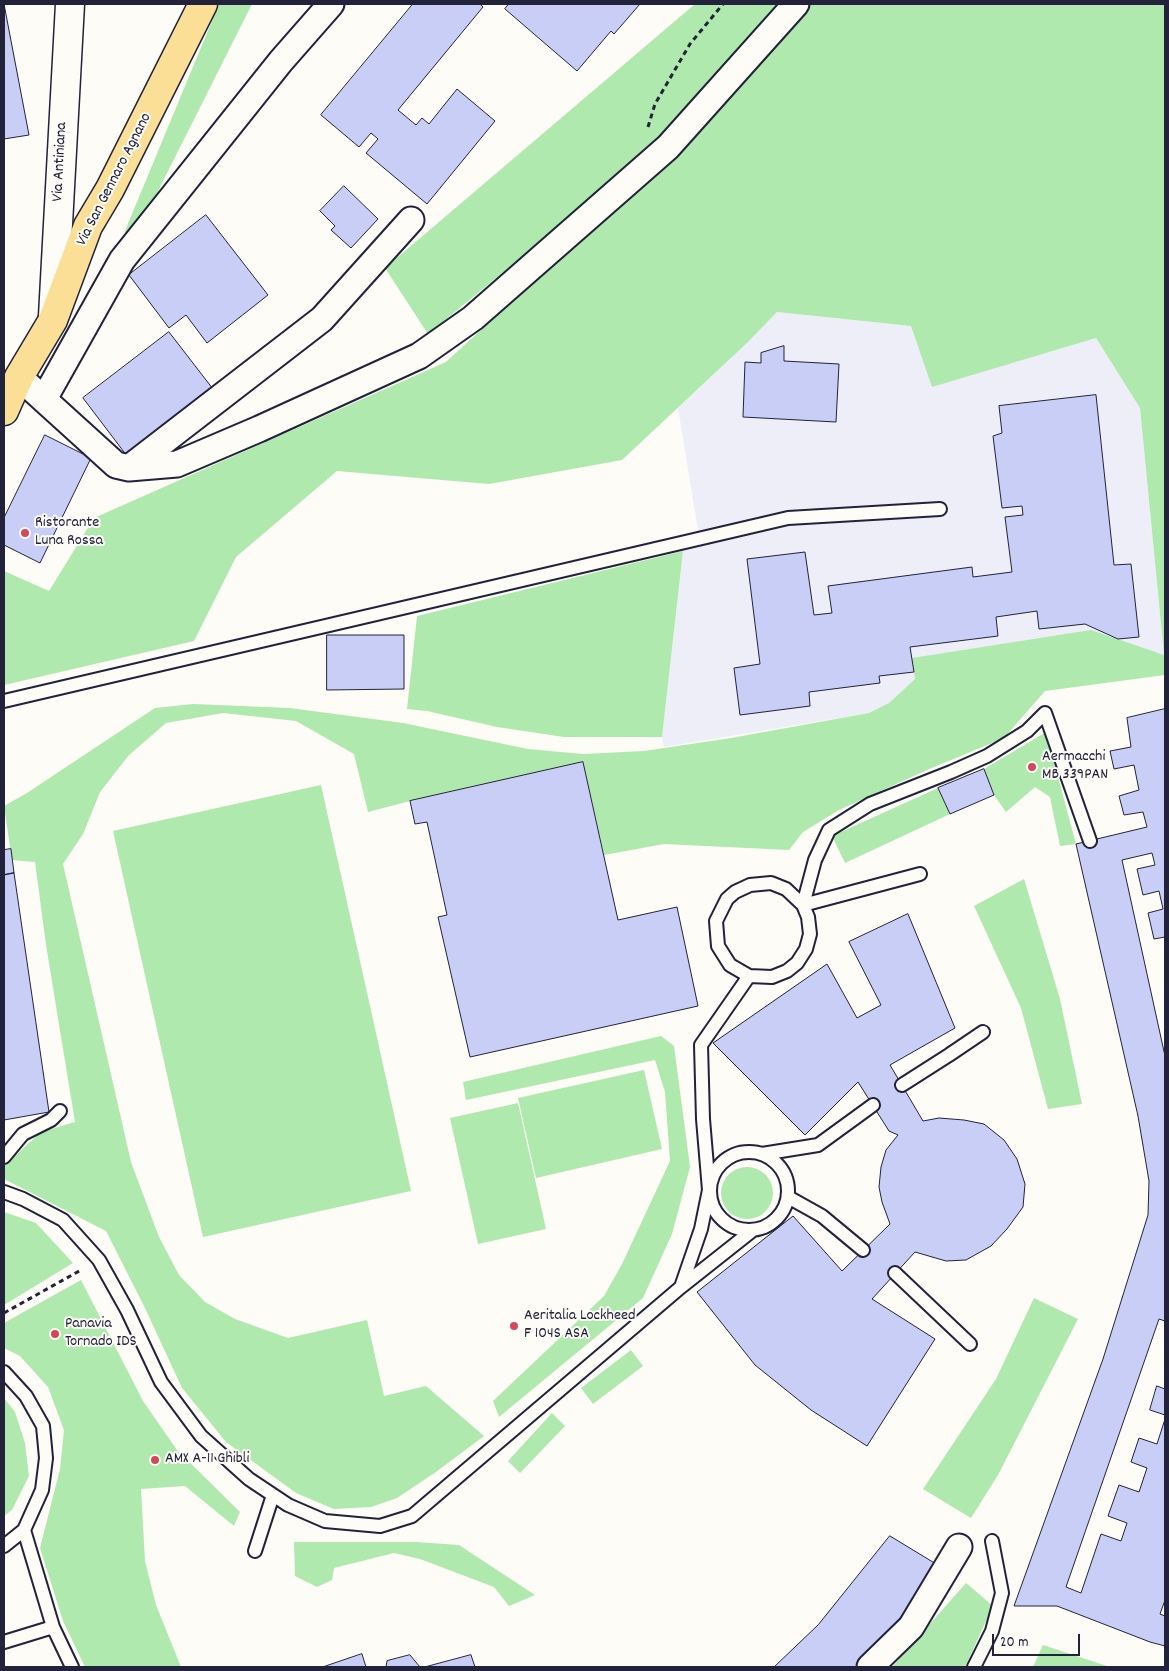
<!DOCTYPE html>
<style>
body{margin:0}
#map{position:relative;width:1169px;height:1671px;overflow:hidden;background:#fdfcf7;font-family:Dekko,sans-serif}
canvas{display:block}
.frame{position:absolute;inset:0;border:5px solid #22223b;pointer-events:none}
.scale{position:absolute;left:992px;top:1634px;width:88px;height:22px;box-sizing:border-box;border:2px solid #22223b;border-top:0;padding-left:6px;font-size:15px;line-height:18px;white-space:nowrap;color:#22223b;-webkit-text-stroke:4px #fdfcf7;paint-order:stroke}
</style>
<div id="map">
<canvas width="1169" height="1671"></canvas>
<div class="frame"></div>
<div class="scale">20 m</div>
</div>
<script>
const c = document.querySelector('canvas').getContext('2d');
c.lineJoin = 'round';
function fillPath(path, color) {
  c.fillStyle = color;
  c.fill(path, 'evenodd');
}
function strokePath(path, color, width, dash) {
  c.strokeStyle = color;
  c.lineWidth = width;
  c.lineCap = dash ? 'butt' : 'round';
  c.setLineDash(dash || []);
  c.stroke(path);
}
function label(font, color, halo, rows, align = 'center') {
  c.font = font + ' Dekko,sans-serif';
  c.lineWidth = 4;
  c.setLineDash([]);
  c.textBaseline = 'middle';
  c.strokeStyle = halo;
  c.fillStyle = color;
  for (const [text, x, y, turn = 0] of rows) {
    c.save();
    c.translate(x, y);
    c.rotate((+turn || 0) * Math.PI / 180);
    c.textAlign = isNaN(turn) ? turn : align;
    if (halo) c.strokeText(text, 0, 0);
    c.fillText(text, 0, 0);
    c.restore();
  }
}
fillPath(new Path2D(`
 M777,312L911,326L933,386L1096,338L1140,408L1164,655L914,672L915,679L889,703L869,713L664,747L662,737L683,551L698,530L678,408L748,342Z`), '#edeef7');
fillPath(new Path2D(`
 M219,4H252L154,199L118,252L127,226Z
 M695,4H788L668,137L428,334L385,268Z
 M810,4H1165V675L1045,691L1004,738L927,770L839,810L803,832L789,850L664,844L604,855L583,762L410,801L368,812L354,754L296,721L223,713L166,723L129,755L100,792L83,834L63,864L131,1162L159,1237L179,1275L205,1302L235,1319L288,1338L367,1320L384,1396L426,1386L484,1436L436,1472L397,1498L371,1507L334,1509L296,1493L226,1442L182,1388L145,1308L106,1231L4,1179V1166L41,1132L75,1122L46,945L35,862L12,860L4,806L27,793L155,708L193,704L290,708L403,723L528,749L583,754L644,751L731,738L869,713L889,703L915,679L912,658L1091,630L1164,655L1140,408L1096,338L932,387L911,326L777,312L748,342L622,460L489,484L337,471L236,557L194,641L4,685V571L49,591L94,518L446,362L674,154Z
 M683,551L662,737H564L497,727L427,711L407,709L417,616Z
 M1046,732L1076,844L1060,846L1050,797L1035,787L1006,812L994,795L984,769Z
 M321,785L411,1191L203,1237L113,831Z
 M938,788L950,814L845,863L832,836Z
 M1024,879L1060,999L1082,1104L1048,1109L1021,1008L974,906Z
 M661,1036L674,1046L690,1167L672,1234L643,1298L499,1417L493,1401L604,1296L622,1264L670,1161L665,1092L655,1060L466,1100L463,1082Z
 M644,1070L662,1149L536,1178L518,1098Z
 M518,1103L546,1229L478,1244L450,1118Z
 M721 1193a26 26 0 1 1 52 0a26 26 0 1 1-52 0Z
 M4,1212L36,1223L73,1263L4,1305Z
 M81,1280L143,1401L177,1450L240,1512L234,1526L185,1486L141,1489L145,1561L156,1605L181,1667H85L63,1621L40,1548L60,1469L64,1430L48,1387L20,1356L4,1348V1323Z
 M1034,1298L1078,1319L998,1475L971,1518L923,1489L996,1379Z
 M631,1350L643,1366L593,1404L581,1388Z
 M4,1398L15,1412L25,1443L29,1476L12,1510L4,1516Z
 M552,1413L565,1426L520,1473L508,1461Z
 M294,1542H417L459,1545L535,1595L509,1606L494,1587L420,1559L394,1553L334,1568L332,1580L317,1587L295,1576Z
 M966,1583L993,1606L965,1667H892Z
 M1043,1645L1110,1667H1033Z`), '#b0e9ad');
const building = new Path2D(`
 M4,4L29,135L4,139Z
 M413,4H480L483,7L398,110L416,125L422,118L429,124L457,89L495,121L427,204L366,153L378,139L371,133L359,147L321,115Z
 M509,4H640L614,34L611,31L577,71L505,9Z
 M344,186L378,219L351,248L331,230L335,226L320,211Z
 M206,215L268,295L207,343L186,315L169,328L129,275Z
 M169,332L213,389L127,456L83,398Z
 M784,346V361L839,364L836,422L743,417L745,362L761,363V353Z
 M1096,395L1114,565L1131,564L1139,637L1118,639L1085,624L1039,629L1037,611L996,617L998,636L910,647L914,672L879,676L880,683L809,692L810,706L740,715L734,668L760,664L747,559L805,552L814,615L832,613L828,586L972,567L973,577L1012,572L1005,517L1023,515L1022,506L1002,508L993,436L1002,433L999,406Z
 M45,435L91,458L40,563L4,545V518Z
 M327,635H404V689L327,690Z
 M1165,709V937L1154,939L1148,913L1163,909L1159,891L1143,895L1137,869L1155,865L1152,853L1122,860L1165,1056V1321L1159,1319L1066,1587L1081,1593L1101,1534L1121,1541L1127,1523L1108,1516L1119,1485L1139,1492L1147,1468L1131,1462L1139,1438L1157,1444L1165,1419V1600L1160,1614L1165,1616V1646L1150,1642L1057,1606H1014L1103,1359L1148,1215L1149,1181L1138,1116L1076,844L1147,827L1143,812L1124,815L1119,796L1139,790L1134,765L1114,769L1110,751L1131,747L1127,718Z
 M583,762L618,920L677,907L698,1006L470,1057L438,917L447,915L427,822L415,824L410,801Z
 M984,769L994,795L950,814L938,788Z
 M11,849L14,873L4,875V850Z
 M14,873L49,1112L4,1120V875Z
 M908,914L955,1028L890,1065L923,1121L939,1118L964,1120L984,1124L1004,1140L1017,1159L1025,1184L1023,1207L1007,1229L991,1246L966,1260L946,1261L915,1252L872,1299L935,1339L867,1446L811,1410L755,1365L697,1292L793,1216L842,1271L890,1224L882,1202L879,1187L881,1167L886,1150L898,1135L889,1131L858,1082L805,1135L713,1043L827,964L857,1018L881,1005L849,942Z
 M1157,1386L1165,1389V1415L1150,1410Z
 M890,1536L941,1567L888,1633L857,1667H774L818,1625Z
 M362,1654L366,1667H323Z
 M410,1655L420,1667H386L387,1661Z
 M471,1655L475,1667H425Z`);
fillPath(building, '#c9cef6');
strokePath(building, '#22223b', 1);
const lane = new Path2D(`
 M4,701L788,518L940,509
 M803,905L786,889L771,883L750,885L735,892L727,899L716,921L718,946L730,965L749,976L772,977L787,971L797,963L806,949L810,934L808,917L803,905L815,860L829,830L870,804L951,772L987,756L1027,731L1045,713L1090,841
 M803,905L920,874
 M902,1085L949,1055L983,1032
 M710 1191a39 39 0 1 1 78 0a39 39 0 1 1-78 0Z
 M762,1154L818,1145L873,1105
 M4,1157L23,1134L51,1120L60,1111
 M4,1192L23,1199L63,1220L99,1260L127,1310L161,1382L201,1436L249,1479L288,1505L325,1521L380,1526L412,1516L681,1287L753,1230
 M788,1197L822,1216L863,1250
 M895,1273L970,1344
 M681,1287L701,1229L709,1190L703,1119L701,1045L749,976
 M4,1372L26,1396L43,1426L46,1458L42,1490L24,1530L4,1546
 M24,1530L53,1627L72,1667
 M255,1551L273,1495
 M4,1642L53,1627
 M974,1667L992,1631L1002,1593L992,1541`);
const street = new Path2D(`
 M19,377L116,465L129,468L322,319L411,220
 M44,399L122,260L281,61L331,4
 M129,468L177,464L259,429L419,356L473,318L668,147L796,4
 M870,1667L911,1627L959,1547`);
const secondary = new Path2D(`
 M53,316L70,4`);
const primary = new Path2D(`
 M4,411L19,377L53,320L88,226L110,189L203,4`);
strokePath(lane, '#22223b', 16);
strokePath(street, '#22223b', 29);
strokePath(secondary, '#22223b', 31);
strokePath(primary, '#22223b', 31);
strokePath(new Path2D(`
 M648,127L655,104L690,44L723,4
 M4,1313L81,1270`), '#22223b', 3, [5, 4]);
strokePath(lane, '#fdfcf7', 12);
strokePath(street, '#fdfcf7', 25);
strokePath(secondary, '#fdfcf7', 28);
strokePath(primary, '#fbdf96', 28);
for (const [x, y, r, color] of [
 [25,533,5,"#d1495b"],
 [1032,767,5,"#d1495b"],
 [514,1326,5,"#d1495b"],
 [55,1334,5,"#d1495b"],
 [155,1460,5,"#d1495b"]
]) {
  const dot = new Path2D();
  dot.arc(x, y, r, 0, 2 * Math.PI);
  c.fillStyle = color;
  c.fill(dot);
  strokePath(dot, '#fdfcf7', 2);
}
label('16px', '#22223b', '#fdfcf7', [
 ["Via Antiniana",61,162,-87],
 ["Via San Gennaro Agnano",115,180,-63]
]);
label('16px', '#22223b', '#fdfcf7', [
 ["Ristorante",35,524],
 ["Luna Rossa",35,542],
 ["Aermacchi",1042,758],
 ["MB 339PAN",1042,776],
 ["Aeritalia Lockheed",524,1317],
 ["F 104S ASA",524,1335],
 ["Panavia",65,1325],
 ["Tornado IDS",65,1343],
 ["AMX A-11 Ghibli",165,1460]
], 'left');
</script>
